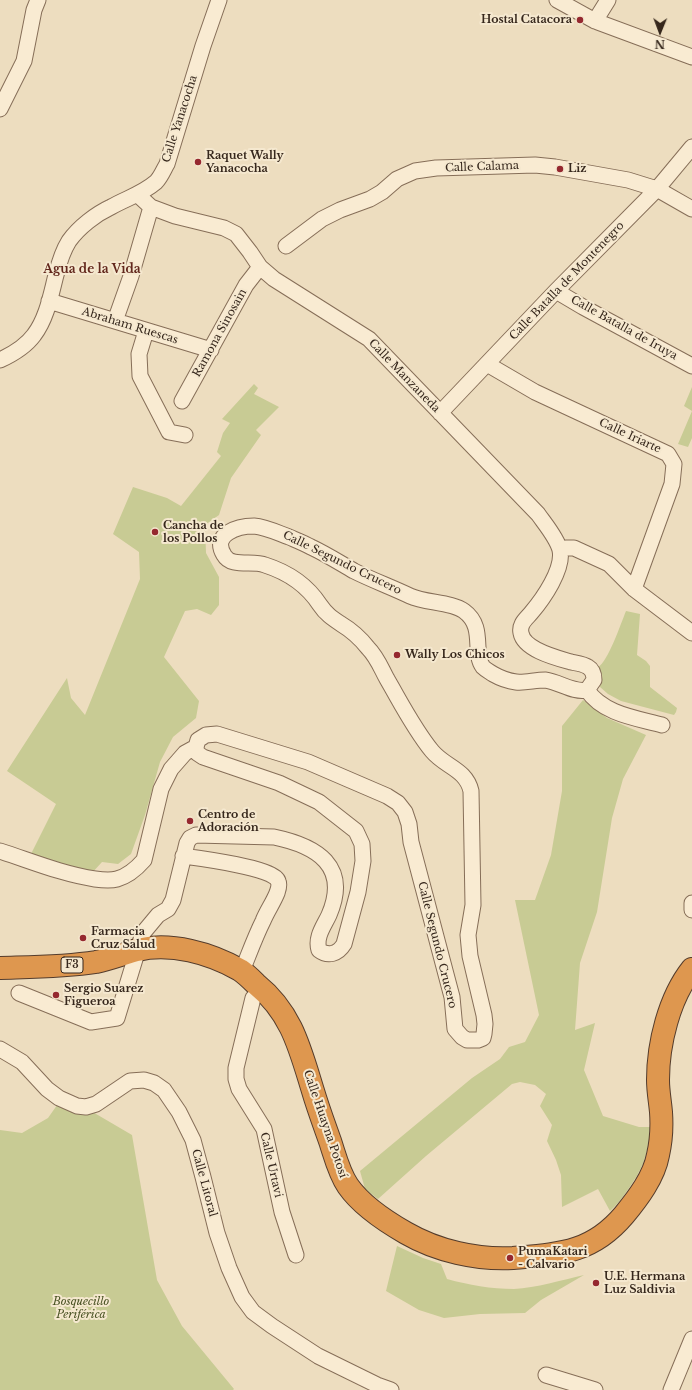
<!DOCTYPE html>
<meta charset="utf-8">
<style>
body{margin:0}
#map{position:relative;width:692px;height:1390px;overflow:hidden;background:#edddbf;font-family:"Libre Baskerville",serif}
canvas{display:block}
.north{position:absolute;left:640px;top:12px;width:40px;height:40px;-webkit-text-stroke:3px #f5e8cf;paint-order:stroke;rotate:181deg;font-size:11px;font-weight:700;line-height:16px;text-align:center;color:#36271c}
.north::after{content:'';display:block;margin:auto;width:14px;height:18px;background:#36271c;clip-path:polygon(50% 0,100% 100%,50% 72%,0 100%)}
</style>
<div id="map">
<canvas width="692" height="1390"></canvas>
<div class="north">N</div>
</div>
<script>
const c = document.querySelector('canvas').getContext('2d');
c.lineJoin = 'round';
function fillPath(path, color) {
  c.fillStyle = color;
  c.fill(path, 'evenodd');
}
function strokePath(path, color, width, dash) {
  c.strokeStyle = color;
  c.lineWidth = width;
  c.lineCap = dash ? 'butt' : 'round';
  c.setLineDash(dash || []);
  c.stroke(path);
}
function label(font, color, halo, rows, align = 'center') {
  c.font = font + ' "Libre Baskerville",serif';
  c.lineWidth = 4;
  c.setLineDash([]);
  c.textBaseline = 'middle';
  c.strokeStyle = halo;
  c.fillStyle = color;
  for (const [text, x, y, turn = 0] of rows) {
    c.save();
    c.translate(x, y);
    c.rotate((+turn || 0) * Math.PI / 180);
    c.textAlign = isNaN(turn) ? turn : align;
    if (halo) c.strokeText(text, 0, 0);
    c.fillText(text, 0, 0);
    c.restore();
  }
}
fillPath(new Path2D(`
 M254,384L258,388L254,394L279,407L256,430L261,435L231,478L219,515L205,525L206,553L219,577V605L211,615L197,609L185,611L164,657L199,701L196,718L173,737L160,762L145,815L131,854L118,864L102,862L91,874L30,856L56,804L7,771L67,678L71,698L85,715L140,579L139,552L113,534L133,487L167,498L181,506L221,456L217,452L223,433L230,423L222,419Z
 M692,387V438L688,447L678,444L692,411L684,406Z
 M626,611L640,614L637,655L646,661L650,666V687L677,708L676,712L674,715L621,701L608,694L600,687L598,667C608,662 621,623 626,611Z
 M583,700L607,718L646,735L623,779L612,818L597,912L580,963L575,1030L595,1023L584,1070L603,1116L639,1127H650C648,1155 643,1169 627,1191C622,1198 617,1205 610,1211L598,1189L562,1207L561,1175L556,1160L547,1141L552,1125L540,1106L546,1094L535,1085L520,1082L512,1084L426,1156L378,1199L365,1189L360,1171L472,1078L500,1059L509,1047L525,1042L539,1015L515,900H535L551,855L562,791V726Z
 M62,1098L91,1111L132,1135L157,1280L182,1326L234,1389L233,1390H0V1130L22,1133L48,1118Z
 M397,1246L423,1258L441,1264L447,1279C469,1285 491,1289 514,1289C536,1288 562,1280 584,1275L541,1300L525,1313L480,1314L444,1318L419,1310L386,1291Z`), '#c8cb94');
const street = new Path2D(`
 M557,0L595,21L692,57
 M595,21L608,0
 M0,109L24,61L34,10L38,0
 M286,246L322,219L340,210L370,199L382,192L397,179L415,171L436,168L535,165L555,167L628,180L657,189L692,209
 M556,291L583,307L692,366
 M49,301L211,350
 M115,321L131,276L151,207
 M146,331L139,354L140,376L169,432L185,435
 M0,360C13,354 26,346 34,335C47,318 51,294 56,275C59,263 62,252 69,241C79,227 96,214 111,207C127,198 142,194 156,182C161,177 164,169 167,164L203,46L219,0
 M487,364L535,392L668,454L674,464L672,484L634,589
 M182,401L246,285L260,267
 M440,413L556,291L657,189L692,147
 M560,549L567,548H574L609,564L634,589L692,633
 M587,690C603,714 636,718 662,725
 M0,851C31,861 62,874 95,879C102,880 110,881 117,879C128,876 137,868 144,860L161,789L171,769L185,753L196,747
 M183,856C198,858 275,868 278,881C280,885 278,890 277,893C273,903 267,911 263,921C255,937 249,954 242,971
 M692,903V910
 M262,989L253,998L236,1068V1079L239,1089L264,1129L282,1212L296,1255
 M19,993L91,1022L117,1018L143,933L158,915L168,909L173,900L187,843L190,838L196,835L274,837C317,846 350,866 329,915C324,926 315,937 319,950C328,957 338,954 344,944L358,892L363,861L362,844L356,831L319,802L279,783L203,757L197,753L196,747L198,740L206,735L217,734L308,762L387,796L398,803L405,812L409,824L411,842L452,997L455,1029L462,1037L467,1040H478L483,1038L484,1034L485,1024L484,1015L470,956L468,935L473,905L471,791C466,769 445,767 432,751C414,729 401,703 387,679C381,668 377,657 368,648C361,639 351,630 341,624C332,618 326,614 320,605C307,585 287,572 265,565C253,560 231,568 224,555C211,534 238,526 254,526C266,527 278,533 289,537C296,540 304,543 311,547C326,554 340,563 354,571C372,580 391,587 410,596C425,603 452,602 464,611C486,627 472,653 483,667C486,670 490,672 493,674C500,678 508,681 516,682C525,683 535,680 545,680C560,682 573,693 587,690L594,680C594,675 593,670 588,667C584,664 576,663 571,662C557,658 524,650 521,633C519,624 526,619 531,613C543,599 564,569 560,550C557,538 545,524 538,514L369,339L274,279L260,267L250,252L236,234L224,228L175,216L151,207L138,195
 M0,1049L22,1062L47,1089L59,1098L77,1106L86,1107L96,1104L130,1081L144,1080L154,1083L164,1090L179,1112L193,1140L203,1177L217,1233L229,1268L242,1297L253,1312L272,1326L318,1356L377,1385L391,1390
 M546,1375L595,1390
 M671,1390L692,1339`);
const highway = new Path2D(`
 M0,968C32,967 64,967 96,962C110,959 123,954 137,950C171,942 210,953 240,970C246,974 251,979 256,984C292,1013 300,1049 313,1091C318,1108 324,1124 330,1141C335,1156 339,1173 348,1186C362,1206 385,1221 406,1233C437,1251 477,1260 513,1258C560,1254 592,1253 624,1215C638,1198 654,1177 658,1155C661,1142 662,1126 661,1112C660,1101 658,1091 658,1080C658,1044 669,998 692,969`);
strokePath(street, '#866e58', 17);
strokePath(highway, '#543c2c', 24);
strokePath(street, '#f9ebd2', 15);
strokePath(highway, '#de974f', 22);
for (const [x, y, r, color] of [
 [580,20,4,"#95282f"],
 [198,162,4,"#95282f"],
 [560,169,4,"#95282f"],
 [155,532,4,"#95282f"],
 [397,655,4,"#95282f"],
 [190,821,4,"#95282f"],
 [83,938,4,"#95282f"],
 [56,995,4,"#95282f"],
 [510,1258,4,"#95282f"],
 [596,1283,4,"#95282f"]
]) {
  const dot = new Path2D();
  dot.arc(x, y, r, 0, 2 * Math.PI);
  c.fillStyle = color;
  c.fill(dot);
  strokePath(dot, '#f5e8cf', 1.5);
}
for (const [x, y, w] of [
 [72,965,22]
]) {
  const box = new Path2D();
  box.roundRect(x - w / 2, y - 8, w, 16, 3);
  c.fillStyle = '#f5e8cf';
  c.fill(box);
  strokePath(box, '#36271c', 1);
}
label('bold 10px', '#36271c', null, [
 ["F3",72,965]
]);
label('bold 11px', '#36271c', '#f5e8cf', [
 ["Hostal Catacora",572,20,"right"],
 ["Raquet Wally",206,156],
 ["Yanacocha",206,169],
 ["Liz",568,169],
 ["Cancha de",163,526],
 ["los Pollos",163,539],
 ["Wally Los Chicos",405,655],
 ["Centro de",198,815],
 ["Adoración",198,828],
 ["Farmacia",91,932],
 ["Cruz Salud",91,945],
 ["Sergio Suarez",64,989],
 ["Figueroa",64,1002],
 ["PumaKatari",518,1252],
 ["- Calvario",518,1265],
 ["U.E. Hermana",604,1277],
 ["Luz Saldivia",604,1290]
], 'left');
label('11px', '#36271c', '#f5e8cf', [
 ["Calle Yanacocha",180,119,-72],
 ["Calle Calama",482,167,-2],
 ["Calle Batalla de Montenegro",567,281,-46],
 ["Abraham Ruescas",130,326,17],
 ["Calle Batalla de Iruya",624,328,29],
 ["Ramona Sinosain",220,333,-61],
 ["Calle Manzaneda",404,376,46],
 ["Calle Iriarte",630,436,25],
 ["Calle Segundo Crucero",342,563,26],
 ["Calle Segundo Crucero",437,945,76],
 ["Calle Huayna Potosí",325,1124,71],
 ["Calle Urtavi",271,1165,77],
 ["Calle Litoral",204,1183,75]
]);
label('italic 11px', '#495223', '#f5e8cf', [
 ["Bosquecillo",81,1302],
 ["Periférica",81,1315]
]);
label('bold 12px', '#62271c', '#f5e8cf', [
 ["Agua de la Vida",92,270]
]);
</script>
